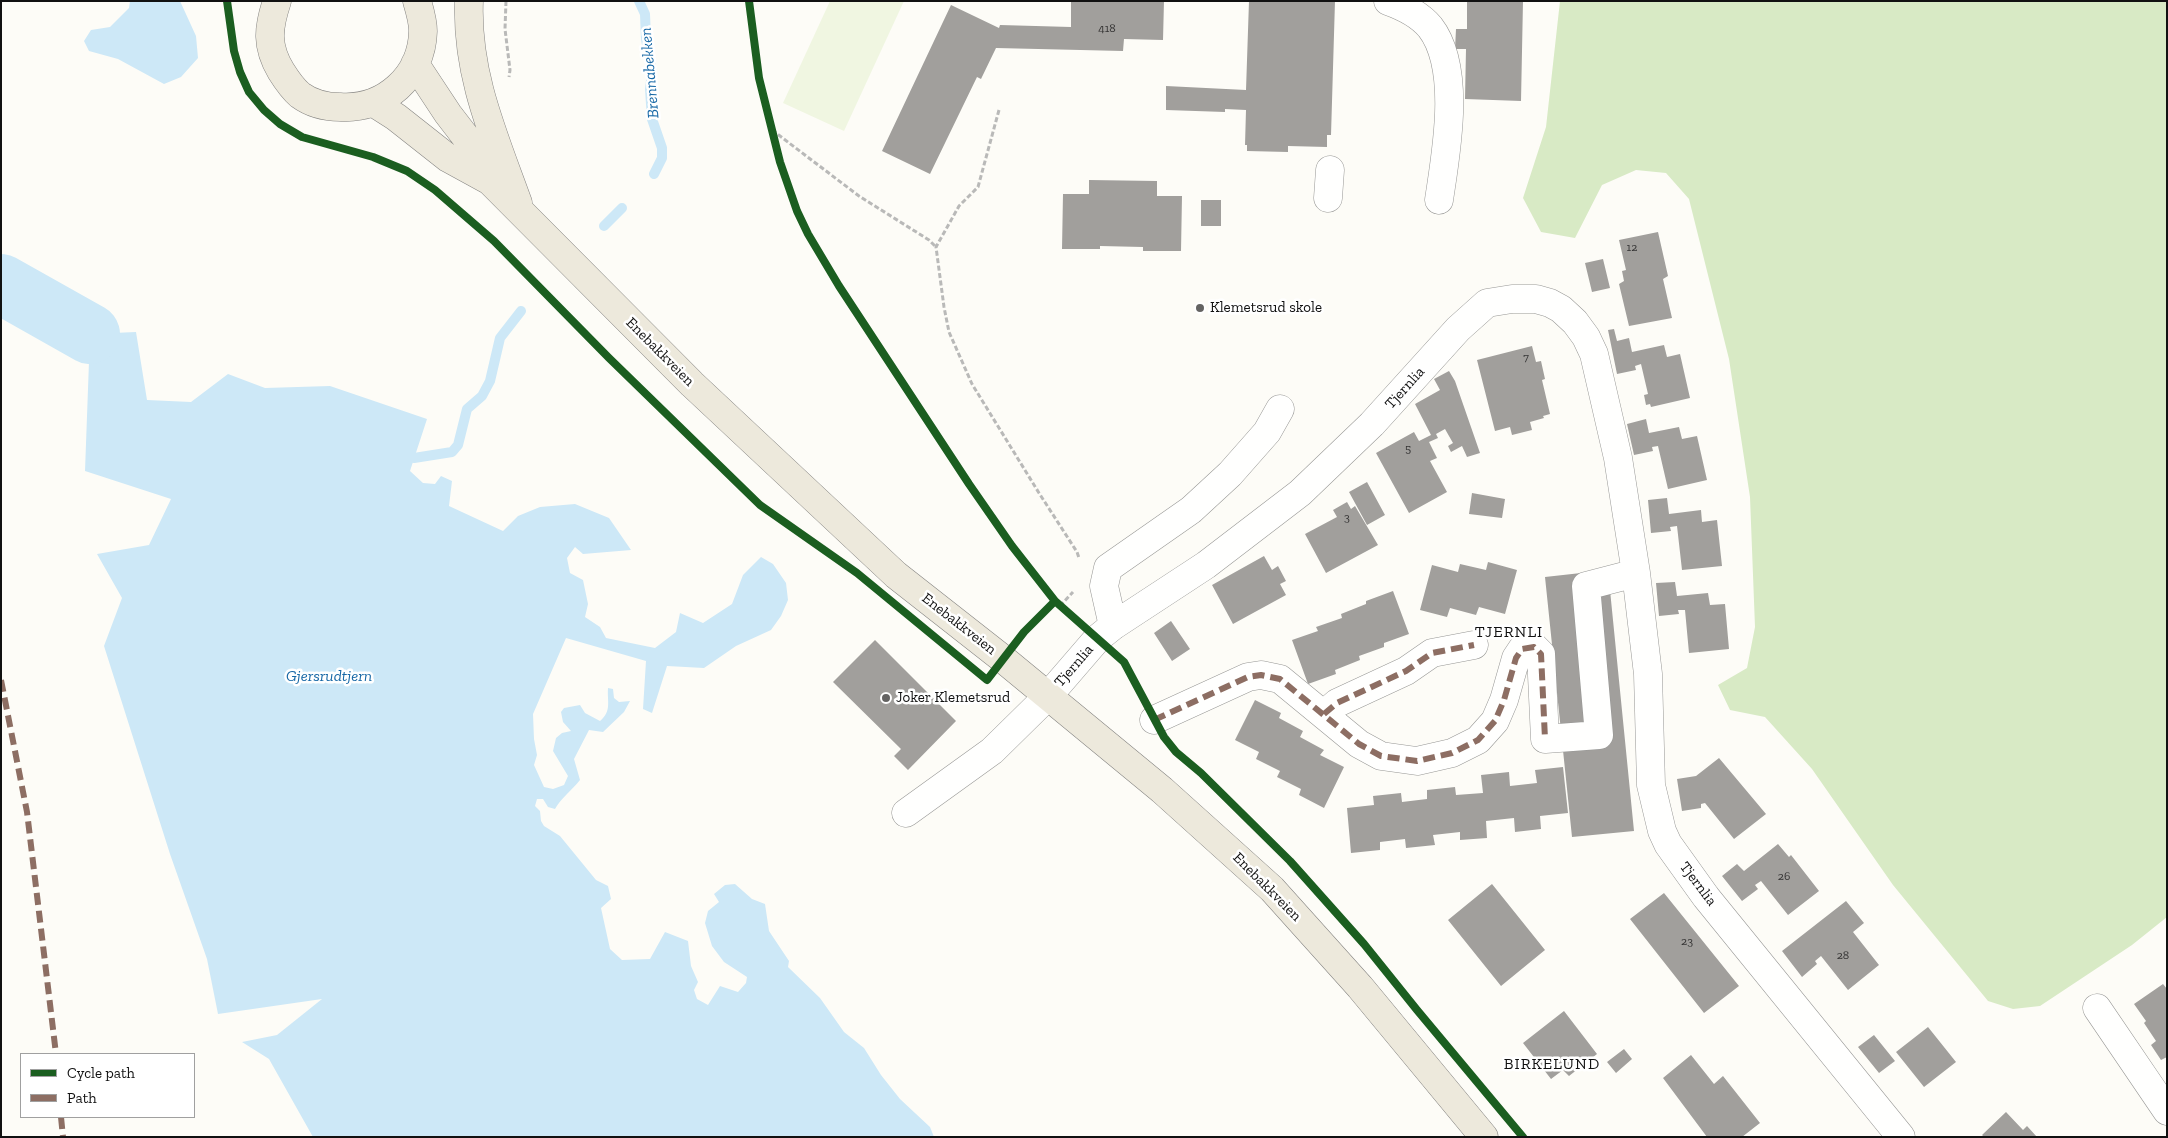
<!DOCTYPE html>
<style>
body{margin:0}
#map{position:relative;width:2168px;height:1138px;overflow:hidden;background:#fdfcf7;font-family:"Zilla Slab",serif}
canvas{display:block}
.frame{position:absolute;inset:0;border:2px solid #111;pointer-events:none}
.legend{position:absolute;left:20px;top:1053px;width:175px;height:65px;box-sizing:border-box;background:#fff;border:1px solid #a0a0a0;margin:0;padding:6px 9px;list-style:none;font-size:15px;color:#111}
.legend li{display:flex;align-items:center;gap:10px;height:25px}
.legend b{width:25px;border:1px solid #a0a0a0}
</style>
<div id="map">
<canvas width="2168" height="1138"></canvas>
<div class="frame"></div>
<ul class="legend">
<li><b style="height:6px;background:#1b5e20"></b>Cycle path</li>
<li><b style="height:6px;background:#8d6e63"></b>Path</li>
</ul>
</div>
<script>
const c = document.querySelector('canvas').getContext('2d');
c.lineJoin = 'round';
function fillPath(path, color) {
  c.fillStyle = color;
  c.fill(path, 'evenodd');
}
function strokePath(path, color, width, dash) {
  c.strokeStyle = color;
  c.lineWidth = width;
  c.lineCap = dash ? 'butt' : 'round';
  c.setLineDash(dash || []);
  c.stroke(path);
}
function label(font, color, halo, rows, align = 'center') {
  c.font = font + ' "Zilla Slab",serif';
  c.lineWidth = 5;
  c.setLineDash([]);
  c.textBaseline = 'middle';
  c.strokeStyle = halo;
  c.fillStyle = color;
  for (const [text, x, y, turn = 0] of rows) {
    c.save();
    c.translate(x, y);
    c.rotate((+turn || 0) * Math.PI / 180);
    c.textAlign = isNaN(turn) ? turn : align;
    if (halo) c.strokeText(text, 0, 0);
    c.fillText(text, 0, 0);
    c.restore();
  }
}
fillPath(new Path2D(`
 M1560,1H2167V917L2132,945L2040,1006L2013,1009L1988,1001L1893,885L1812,769L1765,717L1730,710L1718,685L1747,668L1755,627L1750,497L1729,359L1689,199L1666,173L1636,170L1602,185L1575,238L1541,232L1523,198L1546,127Z`), '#d8eac5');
fillPath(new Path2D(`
 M830,1H904L844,131L783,103Z`), '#f0f6e1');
fillPath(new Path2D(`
 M130,1H180L196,36L198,58L181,77L164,84L118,59L89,51L84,41L91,30L110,27L129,8Z
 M136,332L147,400L191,402L228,374L265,388L330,386L427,419L410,471L423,483L435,484L441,476L452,481L449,506L503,531L518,516L540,507L575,504L609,518L631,550L583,554L575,547L567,558L570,573L583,580L588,604L585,617L600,627L606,638L655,648L676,632L680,613L703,623L732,604L743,575L761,557L773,564L786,583L788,600L781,616L771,630L736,646L704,668L667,666L652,713L643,709L646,661L566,638L533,714L534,739L537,755L534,765L544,787L553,789L564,785L568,776L553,751L556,738L562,733L571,731L563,722L561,712L564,708L580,705L585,713L600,721C612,711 607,702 608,688L613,689L614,698L619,702L630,701L624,712L603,732L589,730L574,759L580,780C572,790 561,798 555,809L548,807L543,799H537L535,806L540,811L541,821L544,826L560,836L596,880L608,886L611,899L601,908L610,949L622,960L650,959L665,932L688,941L691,966L698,982L694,990L697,999L708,1005L720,986L738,992L746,983L747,977L724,962L712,946L705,923L708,911L719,902L714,894L725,885L735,884L752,899L765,904L769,931L789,961L788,967L820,998L844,1032L864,1048L881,1075L900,1099L930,1127L934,1137H313L269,1059L242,1042L277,1035L322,999L218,1014L207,959L170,854L104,646L122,598L97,554L149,545L171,499L85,471L90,334Z`), '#cde8f7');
strokePath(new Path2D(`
 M639,1L645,14L646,39L652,73L650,89L652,119L662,148V158L654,174
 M604,226L622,208
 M414,458L452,452L458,445L467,409L482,396L490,381L500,338L521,311`), '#cde8f7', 10);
strokePath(new Path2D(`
 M1,284L90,334`), '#cde8f7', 60);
fillPath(new Path2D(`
 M1071,1H1164L1163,40L1124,39L1123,51L996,48L981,79L977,77L930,174L882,151L951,5L999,28L1000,25L1071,27Z
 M1249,1H1335L1331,135H1327V147L1288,146V152L1247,151V145H1245L1246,110L1225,109V112L1166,110V86L1246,90Z
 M1467,1H1523L1521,101L1465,99L1466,49H1455L1456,29H1467Z
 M1089,180L1157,181V196H1182L1181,251H1143V247L1100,246V249H1062L1063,194H1089Z
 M1201,200H1221V226H1201Z
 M1658,232L1668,276L1663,279L1672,318L1629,326L1619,284L1624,281L1622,271L1626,270L1619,240Z
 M1603,259L1610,288L1592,292L1585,263Z
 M1614,329L1617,341L1629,338L1632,352L1664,345L1667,357L1680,354L1690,398L1651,407L1650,404L1646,405L1644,395L1648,394L1641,364L1635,366L1636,370L1617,374L1608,330Z
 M1532,346L1536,362L1541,361L1545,379L1542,380L1550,414L1543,416L1544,418L1530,422L1532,430L1512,435L1510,427L1495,431L1477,360Z
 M1449,371L1455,381L1480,453L1467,457L1462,446L1451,452L1448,446L1453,443L1445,429L1436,434L1438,438L1429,442L1437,458L1430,461L1447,492L1409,513L1376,453L1414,432L1419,441L1431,435L1415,404L1440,390L1434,379Z
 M1646,419L1649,433L1679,427L1682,439L1697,436L1707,480L1668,489L1658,446L1652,447L1653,451L1634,455L1627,424Z
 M1367,482L1385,515L1367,525L1349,492Z
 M1472,493L1505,499L1502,518L1469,514Z
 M1667,498L1669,514L1701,510L1702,522L1717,520L1722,566L1682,570L1677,526L1670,527L1671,531L1651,533L1648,500Z
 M1347,502L1351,509L1355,506L1378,545L1326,573L1305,534L1337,517L1333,510Z
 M1264,556L1272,570L1278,566L1286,581L1280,584L1286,595L1233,624L1212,585Z
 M1488,562L1517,570L1505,614L1479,607L1476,615L1450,608L1447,617L1420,610L1432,565L1458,572L1460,564L1486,570Z
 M1608,570L1634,831L1572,837L1545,577Z
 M1675,582L1677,596L1708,593L1710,605L1725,604L1729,649L1689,653L1685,610H1678L1679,614L1659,616L1656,583Z
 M1393,591L1409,634L1384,643V647L1359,656L1360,660L1335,670L1336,674L1308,684L1292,640L1318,631L1316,627L1342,618L1341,614L1366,604V601Z
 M1171,621L1190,649L1172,661L1154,633Z
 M875,640L956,721L908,770L894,756L901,749L833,682Z
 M1255,700L1281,713L1279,718L1303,731L1300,737L1324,750L1320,755L1344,767L1324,808L1299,795L1301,789L1277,777L1280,771L1256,759L1259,752L1235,740Z
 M1719,758L1766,814L1734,839L1705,803L1701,804V808L1682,811L1677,779L1696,776Z
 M1563,767L1568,813L1540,816L1541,829L1515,832L1514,818L1486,821L1487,838L1460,840V832L1433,835L1435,845L1406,848L1405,839L1380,842V850L1351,853L1347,808L1374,805L1373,796L1401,793L1402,802L1427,799V790L1455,787L1456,795L1483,793L1481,775L1509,772L1510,786L1537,783L1535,770Z
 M1778,844L1789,857L1791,855L1819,891L1788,915L1761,881L1755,885L1758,889L1742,901L1722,876L1737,864L1744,871Z
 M1492,884L1545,950L1501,986L1448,920Z
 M1664,893L1739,986L1704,1013L1630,919Z
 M1846,901L1864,923L1853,932L1879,965L1848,990L1821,956L1815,961L1817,964L1802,977L1782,951Z
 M2163,984L2167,989V1057L2161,1060L2151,1045L2156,1041L2144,1023L2146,1021L2134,1004Z
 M1564,1011L1597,1054L1569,1076L1563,1070L1551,1079L1523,1043Z
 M1928,1027L1956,1062L1924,1087L1896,1052Z
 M1874,1035L1895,1061L1879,1073L1858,1047Z
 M1624,1049L1632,1059L1616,1073L1607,1062Z
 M1691,1055L1714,1084L1723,1076L1760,1123L1742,1137H1707L1663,1078Z
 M2006,1112L2023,1130L2027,1126L2037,1137H1984L1982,1135Z`), '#a19f9c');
const minor = new Path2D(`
 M1388,1C1402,6 1420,15 1430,27C1462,68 1446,153 1439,200
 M1328,198L1330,170
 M1113,626L1104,586L1108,568L1191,510L1230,474L1267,432L1280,409
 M1324,714L1337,703L1406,671L1432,653L1474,645
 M1154,720L1248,677L1261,675L1280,679L1359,744L1381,756L1417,761L1452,753L1478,740L1495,721L1504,700L1516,658L1522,649L1534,647L1541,654L1545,739L1599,735L1586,586L1636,573
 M906,813L992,751L1048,696L1098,638L1113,626L1206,565L1300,493L1372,424L1458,329L1487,303L1512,299H1536L1550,303L1561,309L1575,322L1586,337L1594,354L1618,458L1636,573L1648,674L1651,785L1662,831L1668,844L1706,897L1901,1137
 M2097,1008L2167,1111`);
const major = new Path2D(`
 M277,1C268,28 266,46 281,71C286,79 293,89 300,95C311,103 326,107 340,107C384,110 422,77 423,31C423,21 420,11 417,1
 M469,1C466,74 494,136 518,203
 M415,64L448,114L468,140L490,181L692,384L896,575L1003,659L1162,790L1272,889L1360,987L1484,1137
 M374,103L396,117L448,158L490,181`);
strokePath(minor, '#979795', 29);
strokePath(major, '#858482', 29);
strokePath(new Path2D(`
 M506,1L505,29L510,70L509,77
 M999,110L978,187L959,206L936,247L944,307L949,332L972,384L1039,493L1077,552L1079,558
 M772,130L859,196L929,240L936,247
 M1060,606L1073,592
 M1022,635L1055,601`), '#b9b9b8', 3, [5, 2.5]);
strokePath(minor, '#fffffe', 28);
strokePath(major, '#ede9dc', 28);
strokePath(new Path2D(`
 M1,680L27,812L56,1054
 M1324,714L1337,703L1406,671L1432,653L1474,645
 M1154,720L1248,677L1261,675L1280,679L1359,744L1381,756L1417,761L1452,753L1478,740L1495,721L1504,700L1516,658L1522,649L1534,647L1541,654L1545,739
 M61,1117L63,1137`), '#8d6e63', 6, [12, 6]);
strokePath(new Path2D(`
 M227,1L234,51L240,72L249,92L264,110L280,124L302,137L373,157L407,171L435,190L494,241L609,358L760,505L857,573L987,680L1024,632L1055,601
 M749,1L759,78L780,162L797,211L808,234L839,286L969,484L1012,546L1055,601L1124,662L1164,737L1176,752L1201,773L1290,861L1364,944L1417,1010L1523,1137`), '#1b5e20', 8);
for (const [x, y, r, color] of [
 [1200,308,5,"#646362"],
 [886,698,5,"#646362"]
]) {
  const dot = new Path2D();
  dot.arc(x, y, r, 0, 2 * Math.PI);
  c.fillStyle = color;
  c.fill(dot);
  strokePath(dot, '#fff', 2);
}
label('12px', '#353434', null, [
 ["418",1107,29],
 ["12",1632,248],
 ["7",1526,358],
 ["5",1408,449],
 ["3",1347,518],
 ["26",1784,877],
 ["23",1687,942],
 ["28",1843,956]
]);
label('15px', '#111', '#fff', [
 ["Klemetsrud skole",1210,308],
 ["Joker Klemetsrud",896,698]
], 'left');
label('15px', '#111', '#fff', [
 ["Enebakkveien",660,352,45],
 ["Tjernlia",1405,388,-48],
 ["Enebakkveien",959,624,38],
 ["Tjernlia",1074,666,-49],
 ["Tjernlia",1698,884,53],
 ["Enebakkveien",1267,887,45]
]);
label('italic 16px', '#1768a6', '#fff', [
 ["Brennabekken",650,73,-95],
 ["Gjersrudtjern",329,676]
]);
c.letterSpacing = '1px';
label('16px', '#111', '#fff', [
 ["TJERNLI",1509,632],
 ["BIRKELUND",1552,1064]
]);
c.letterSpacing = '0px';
</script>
